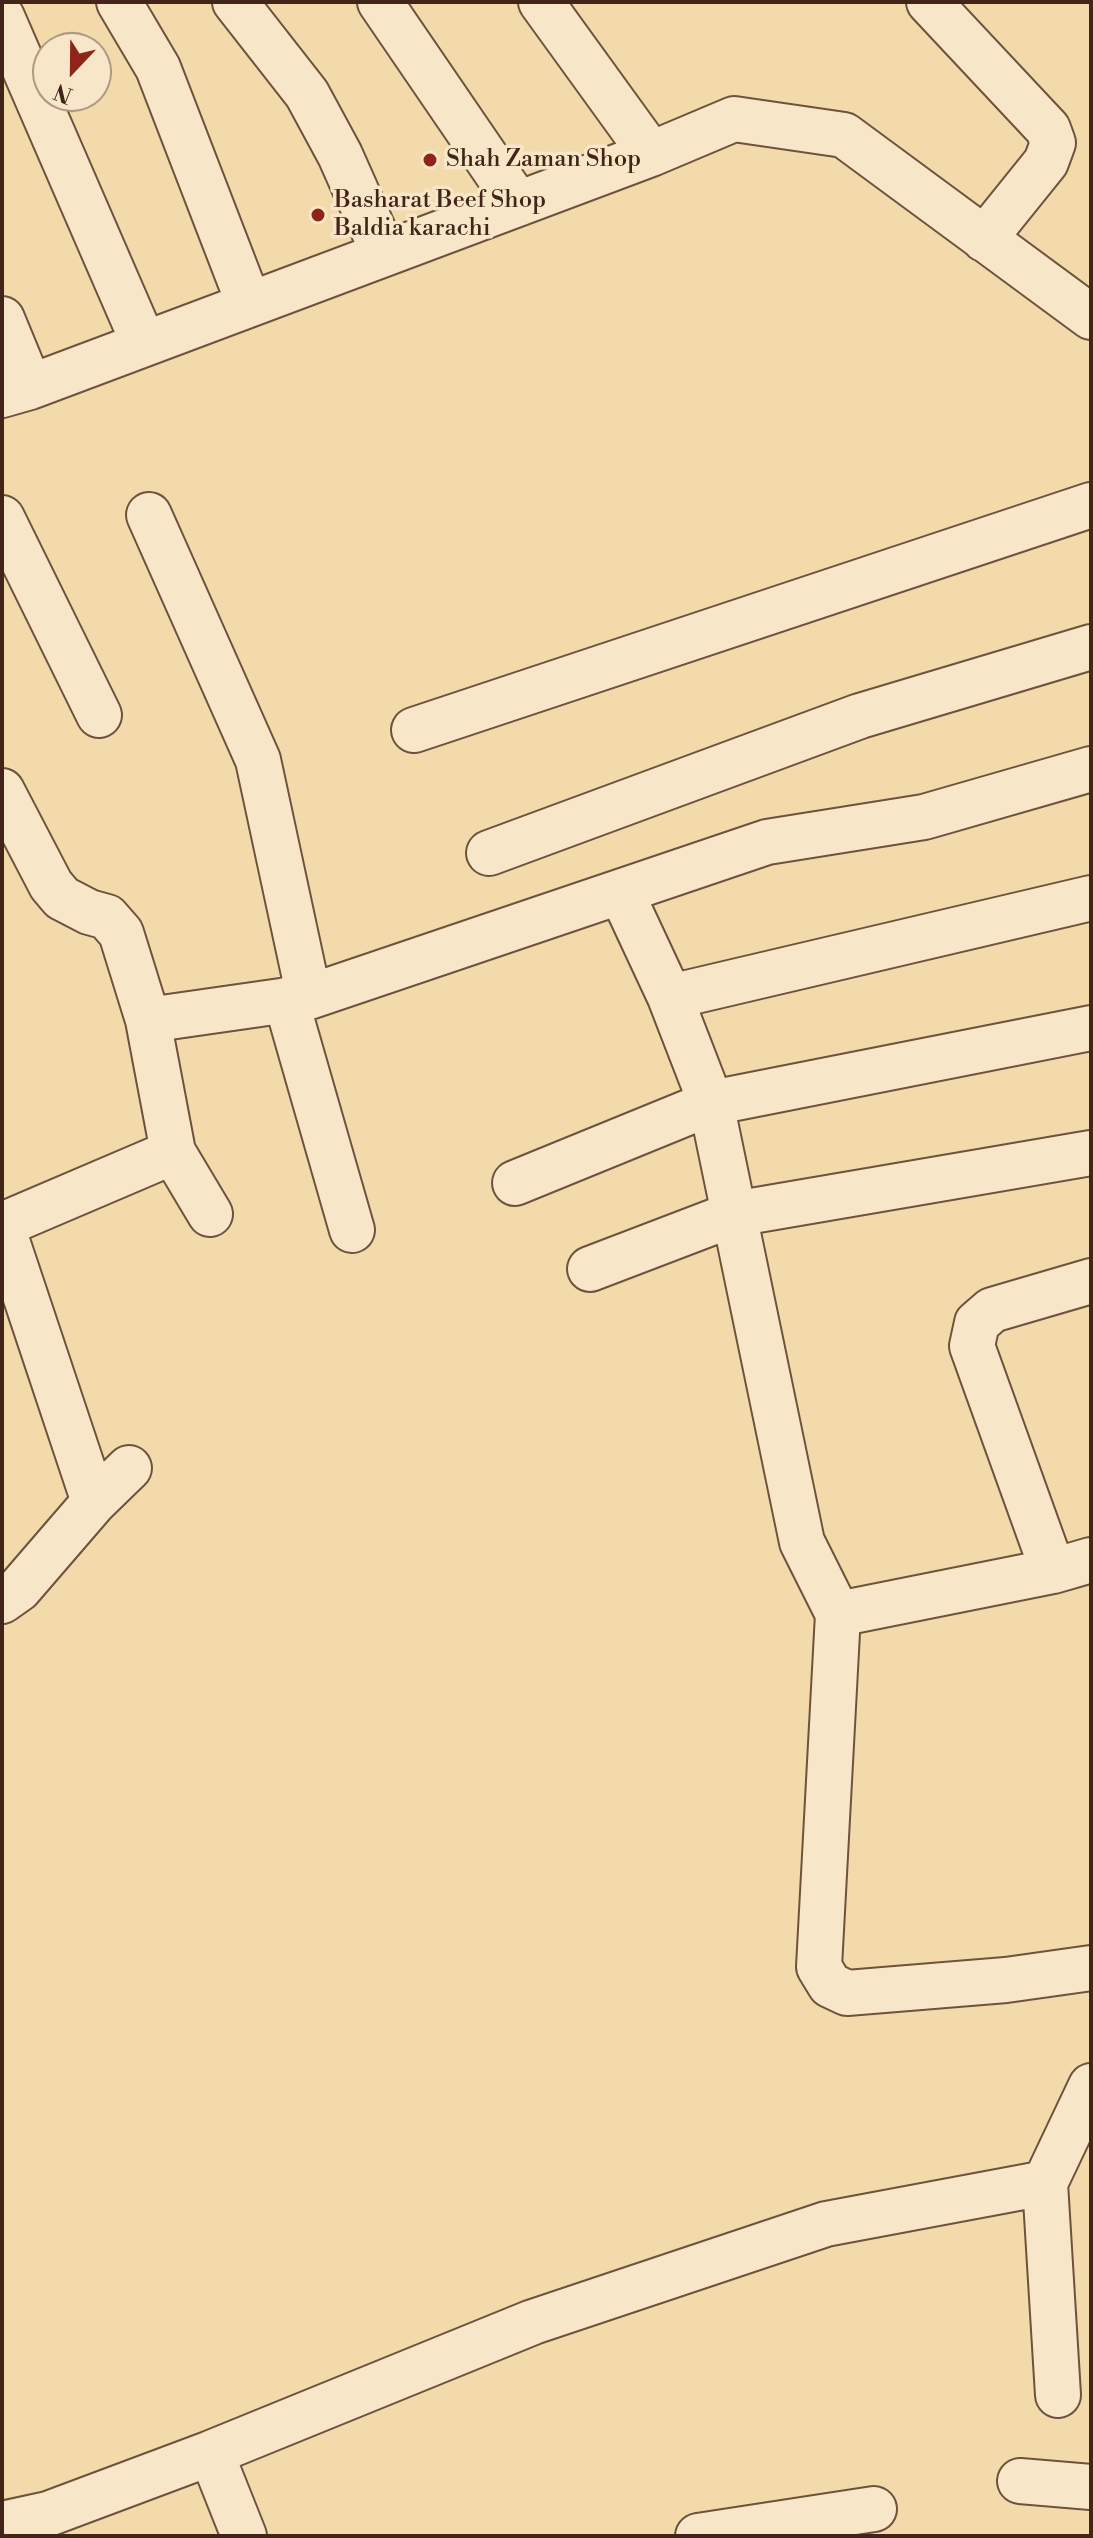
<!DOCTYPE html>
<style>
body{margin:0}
#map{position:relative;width:1093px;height:2538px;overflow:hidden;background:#f2daab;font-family:"Libre Bodoni",serif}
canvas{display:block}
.frame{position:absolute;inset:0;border:4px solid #422419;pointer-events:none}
.north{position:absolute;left:32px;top:32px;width:80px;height:80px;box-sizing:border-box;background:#f7e7c8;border:2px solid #af9982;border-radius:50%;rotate:202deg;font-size:22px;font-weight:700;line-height:32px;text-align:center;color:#422419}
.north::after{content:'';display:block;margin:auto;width:28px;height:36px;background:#8f2418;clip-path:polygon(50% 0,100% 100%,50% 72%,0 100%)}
</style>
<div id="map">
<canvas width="1093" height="2538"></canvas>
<div class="frame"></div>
<div class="north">N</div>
</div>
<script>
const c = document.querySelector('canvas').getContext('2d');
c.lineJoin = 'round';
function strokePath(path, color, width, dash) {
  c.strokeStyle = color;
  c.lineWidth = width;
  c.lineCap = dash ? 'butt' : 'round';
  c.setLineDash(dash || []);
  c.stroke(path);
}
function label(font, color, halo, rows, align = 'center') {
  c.font = font + ' "Libre Bodoni",serif';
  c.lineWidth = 7;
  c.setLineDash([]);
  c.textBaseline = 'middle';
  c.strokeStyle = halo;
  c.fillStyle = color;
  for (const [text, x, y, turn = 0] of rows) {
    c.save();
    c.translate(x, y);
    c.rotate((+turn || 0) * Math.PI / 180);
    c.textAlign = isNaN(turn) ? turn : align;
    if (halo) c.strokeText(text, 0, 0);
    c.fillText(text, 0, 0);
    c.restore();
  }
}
const minor = new Path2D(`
 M119,2L158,68L249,304
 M235,2L307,94L340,155L384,254
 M380,2L518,204
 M541,2L651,154
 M929,2L1048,129L1053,143L1046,162L984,239
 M2,17L144,344
 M2,319L30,387
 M2,395L30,387L651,154L734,119L844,135L1091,317
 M149,515L258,760L309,997
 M2,518L99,715
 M414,730L1091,505
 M2,791L51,885L62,898L89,912L107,917L121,933L148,1020L173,1152L210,1214
 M489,853L860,716L1091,647
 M621,892L670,997L711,1103L802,1542L838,1614L819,1967L830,1985L847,1993L1006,1980L1091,1968
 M670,997L1091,898
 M286,1000L352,1230
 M148,1020L309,997L767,842L924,817L1091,769
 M515,1183L711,1103L1091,1028
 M2,1225L173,1152
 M2,1226L94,1502
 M590,1269L734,1214L1091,1153
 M1053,1571L972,1346L977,1323L992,1310L1091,1281
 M2,1601L19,1589L94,1502L129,1468
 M838,1614L1053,1571L1091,1560
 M1058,2395L1045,2183L1091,2086
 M211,2453L244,2536
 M1020,2481L1091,2487
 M2,2524L48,2514L211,2453L533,2322L826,2224L1045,2183
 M698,2536L874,2509`);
strokePath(minor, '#6e523e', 48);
strokePath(minor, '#f7e7c8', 44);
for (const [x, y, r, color] of [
 [430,160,8,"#8f2418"],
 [318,215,8,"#8f2418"]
]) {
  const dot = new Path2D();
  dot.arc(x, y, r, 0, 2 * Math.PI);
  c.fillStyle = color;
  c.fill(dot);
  strokePath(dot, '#f7e7c8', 3);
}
label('24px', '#422419', '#f7e7c8', [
 ["Shah Zaman Shop",446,160],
 ["Basharat Beef Shop",334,201],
 ["Baldia karachi",334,229]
], 'left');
</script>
